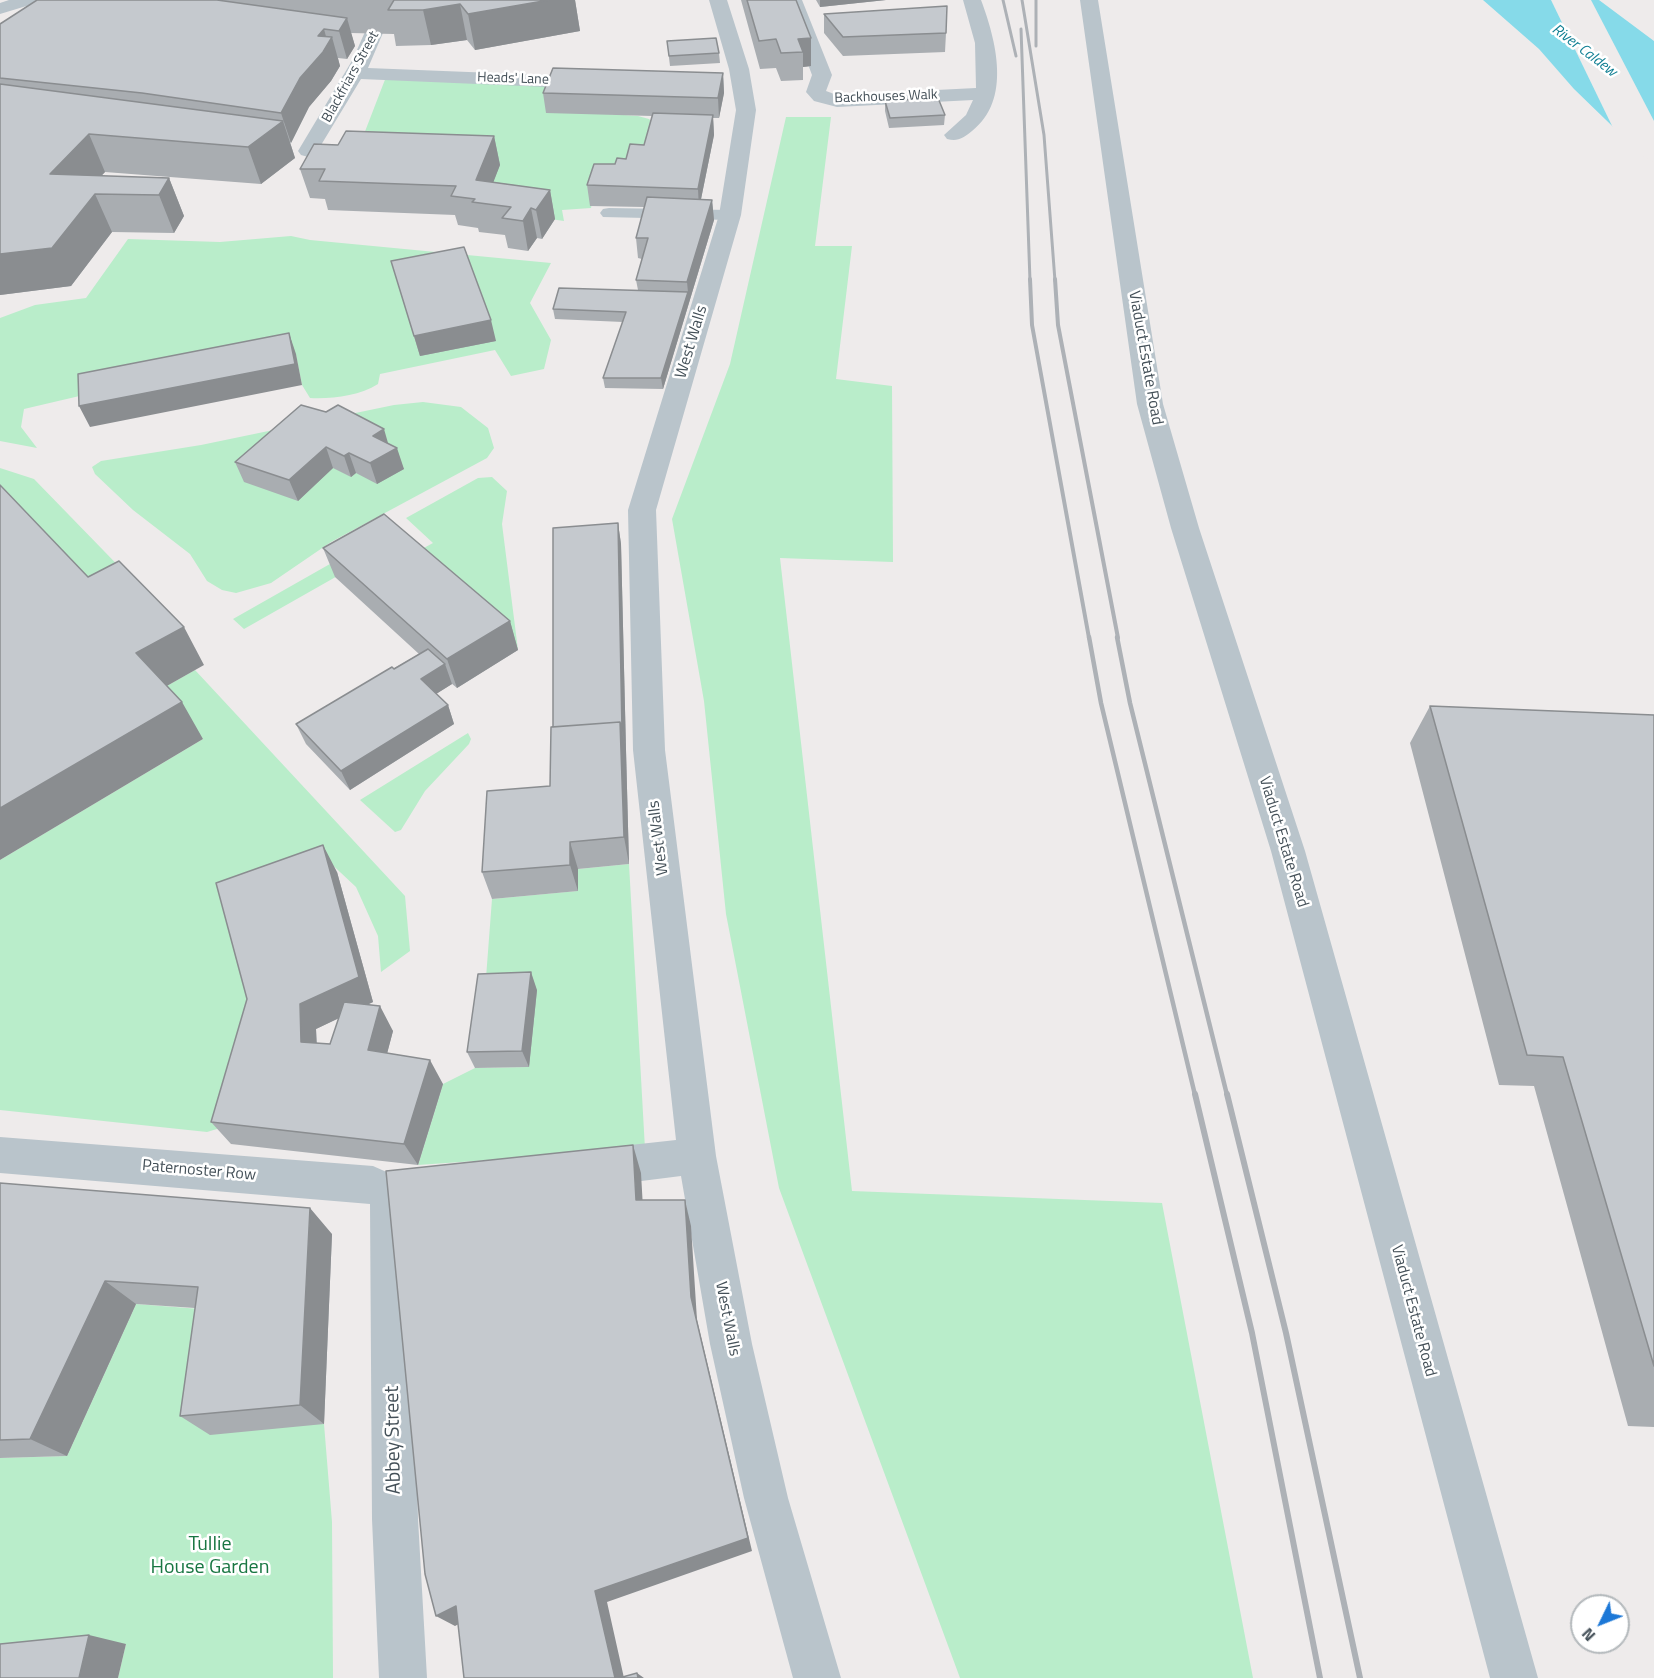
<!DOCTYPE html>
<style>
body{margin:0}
#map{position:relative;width:1654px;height:1678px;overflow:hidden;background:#eeebeb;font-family:"Titillium Web",sans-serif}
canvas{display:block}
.north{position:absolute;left:1570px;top:1594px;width:60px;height:60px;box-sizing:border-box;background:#fff;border:2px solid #b4b9bc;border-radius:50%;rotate:227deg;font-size:16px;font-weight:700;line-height:24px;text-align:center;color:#445058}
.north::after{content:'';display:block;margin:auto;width:21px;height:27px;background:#1c78d7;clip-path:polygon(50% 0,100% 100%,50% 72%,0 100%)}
</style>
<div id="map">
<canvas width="1654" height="1678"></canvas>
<div class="north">N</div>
</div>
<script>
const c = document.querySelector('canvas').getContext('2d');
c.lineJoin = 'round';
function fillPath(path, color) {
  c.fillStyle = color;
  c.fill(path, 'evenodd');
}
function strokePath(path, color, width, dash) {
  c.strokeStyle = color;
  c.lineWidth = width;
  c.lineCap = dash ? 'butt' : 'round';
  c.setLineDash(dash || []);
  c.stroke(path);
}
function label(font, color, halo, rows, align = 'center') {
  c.font = font + ' "Titillium Web",sans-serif';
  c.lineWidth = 5;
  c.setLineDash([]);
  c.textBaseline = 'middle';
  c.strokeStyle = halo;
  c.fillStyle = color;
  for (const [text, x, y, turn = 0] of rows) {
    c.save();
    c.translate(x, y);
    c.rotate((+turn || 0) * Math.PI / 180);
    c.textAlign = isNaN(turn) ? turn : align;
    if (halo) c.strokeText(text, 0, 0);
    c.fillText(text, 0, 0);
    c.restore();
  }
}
fillPath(new Path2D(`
 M386,77L549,85L566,111L638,116L649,119L667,137L596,182L591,208L562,210L564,221L483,209L354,160Z
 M786,117H831L815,246H852L836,379L892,386L893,562L780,558L852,1191L1162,1203L1253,1678H960L779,1188L726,914L704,701L672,519L730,364Z
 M291,236L310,240L551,263L530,303L551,340L544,369L511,376L495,350L380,374L378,384C359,396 332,399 310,398L302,385L296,355L88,394L24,409L21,427L37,448L0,441V318L35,305L86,298L128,239L220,242Z
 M423,402L461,407L488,428L494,448L487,458L331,542L271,583L236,593L222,590L207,581L190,554L133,510L95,474L92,467L101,461L201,445L394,405Z
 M0,468L34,479L138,586L122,609L0,498Z
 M492,477L507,491L502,524L518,650L409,556L433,543L406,518L478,478Z
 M344,556L355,566L244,629L233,619Z
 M195,670L405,896L410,951L381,972L378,936L356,887L325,858L249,1008L227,1126L207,1132L0,1110V860L203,739L158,691Z
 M468,733L471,739L469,744L425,791L401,830L395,832L360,800Z
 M629,864L645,1149L418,1165L443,1084L475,1068L529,1067L485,991L492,899L577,891L578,869Z
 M136,1304L226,1311L324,1424L332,1522L333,1678H118L126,1644L0,1657V1458L67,1456Z`), '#b9edca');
fillPath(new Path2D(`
 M1483,0H1599L1654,41V159L1637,150L1574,89L1539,49Z`), '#86dae9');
fillPath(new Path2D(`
 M1551,0H1591L1654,121V162L1635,152L1615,132Z`), '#eeebeb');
fillPath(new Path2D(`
 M609,208L730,210L736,211L739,215L736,219L730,220L603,217L600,213L603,209Z`), '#b9c4cb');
fillPath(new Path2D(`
 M9,0H36L33,4L0,14V3Z
 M379,0H397L368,68L594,77L601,79L604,83L601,87L594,89L361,79L315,155L308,157L301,155L298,151L353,59Z
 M709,0H727L749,69L756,110L741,215L656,510L665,750L716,1156L752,1344L788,1498L841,1678H793L744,1498L710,1344L681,1176L594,1187L580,1181L575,1168L580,1155L594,1149L676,1140L633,750L628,510L719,215L736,110L729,69Z
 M784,0H802L832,75L826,91L837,95L976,88L975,43L963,0H981C996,40 1012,100 972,131C963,138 958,142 947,139L944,135L966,115L973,100L837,107L814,101L806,92L812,75Z
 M1080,0H1098L1163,404L1199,528L1305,851L1538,1678H1490L1271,851L1171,528L1137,404Z
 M0,1137L373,1166L400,1178L410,1202L418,1519L427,1678H379L372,1519L370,1204L0,1173Z`), '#b9c4cb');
strokePath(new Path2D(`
 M1003,0L1016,56
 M1022,0L1044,135L1055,281
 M1036,0V46
 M1021,29L1030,281`), '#adb1b6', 3);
strokePath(new Path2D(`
 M1030,279L1032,325L1089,638
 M1055,279L1058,325L1118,638`), '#adb1b6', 4);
strokePath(new Path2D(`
 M1089,637L1101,703L1195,1095
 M1117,637L1130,703L1227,1095`), '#adb1b6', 4.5);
strokePath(new Path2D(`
 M1195,1094L1252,1333L1320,1678
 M1227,1094L1286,1333L1360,1678`), '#adb1b6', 6);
fillPath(new Path2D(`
 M37,0H575L580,31L475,50L467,40L431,45L396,46L394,34L351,33L355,46L347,59L338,58L340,66L331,81L309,107L291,143L290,142L295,158L261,184L105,172L101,176L169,178L184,216L174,233L112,232L71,286L0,295V24Z
 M741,0H796L811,38V66L803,67V80L781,81L776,68L760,69Z
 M816,0H886L820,7Z
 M824,14L946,33L945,52L843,56L824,33Z
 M667,41L719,53L720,63L670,66Z
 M723,73L724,93L719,118H713L714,135L701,199L712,200L714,220L663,389L605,388L603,378L623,322L555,319L553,309L638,290L636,280L642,259L638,258L636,238L644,207L590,206L587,185L615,164L626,159L644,145L652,116L546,113L543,93Z
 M885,101L945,115L944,125L889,128L885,111Z
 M494,136L500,165L493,182L550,190L555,219L542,239L537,238L528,251L508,248L505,235L479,232L478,228L458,225L455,215L328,210L325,199L310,198L300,169L338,145Z
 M391,261L496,341L420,356Z
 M301,405L388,444L404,469L377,484L356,473L351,477L333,468L298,501L244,482L235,462Z
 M618,523L621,544L626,750L629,864L578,869V891L492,899L482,872L550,786L553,727Z
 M323,548L510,621L518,650L457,688L451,683L452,684L436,694L448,705L454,724L350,790L306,744L296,724L419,654L335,577Z
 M1430,706L1654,715V1427L1628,1426L1534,1086L1499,1085L1410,743Z
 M337,872L373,1002L367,1005L393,1031L387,1053L443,1084L418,1165L231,1144L211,1122ZM339,1018L330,1044L317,1043L316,1029Z
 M537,990L529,1067L475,1068L467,1052Z
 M0,1183L332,1234L324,1424L210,1435L180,1416L195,1308L136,1304L67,1456L0,1458Z`), '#a9adb1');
fillPath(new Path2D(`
 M549,0H575L580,31L475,50L468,14Z
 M820,0H886L820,7Z
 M460,4L467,40L431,45L423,10Z
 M347,18L355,46L347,59L339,31Z
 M324,29L328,44L332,37L340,66L331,81L309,107L291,143L281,113L318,36Z
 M811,38V66L803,67V52L798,39Z
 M723,73L724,93L719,118L718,98Z
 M713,115L714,135L699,209L698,189Z
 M283,121L295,158L261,184L248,147Z
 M89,134L105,172L67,212L50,174Z
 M494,136L500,165L485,204L476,180Z
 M169,178L184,216L174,233L159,195Z
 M550,190L555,219L542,239L536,210Z
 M95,194L112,232L71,286L0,295V254Z
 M712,200L714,220L663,389L661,378L688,292L687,282Z
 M531,208L537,238L528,251L523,221Z
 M491,320L496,341L420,356L414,336Z
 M289,333L296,354L302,385L90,427L79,406Z
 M384,429L390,450L373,436Z
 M326,447L333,468L298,501L289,480Z
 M397,448L404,469L377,484L370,463Z
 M349,453L356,473L351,477L344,456Z
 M618,523L621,544L626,750L622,731Z
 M510,621L518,650L457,688L447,659Z
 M184,627L204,665L158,691L136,653Z
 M445,664L452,684L428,699L421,679Z
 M182,702L203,739L0,860V808Z
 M448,705L454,724L350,790L341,771Z
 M620,722L626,750L629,864L624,837Z
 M570,842L578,869V891L570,865Z
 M323,845L337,872L373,1002L316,1029L317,1066L301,1042L300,1004Z
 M531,972L537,990L529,1067L522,1051Z
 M380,1006L393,1031L382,1073L368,1050Z
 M430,1060L443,1084L418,1165L404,1144Z
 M633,1145L641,1173L644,1226L636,1200Z
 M685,1200L691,1226L697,1320L752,1551L607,1602L624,1678H615L595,1591Z
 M310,1208L332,1234L324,1424L300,1405Z
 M105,1281L136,1304L67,1456L30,1439Z
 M456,1606L474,1616L455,1626L436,1616Z
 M89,1635L126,1644L118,1678H79Z
 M637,1673L644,1678H638Z`), '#8a8d90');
const building = new Path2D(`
 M37,0H217L347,18L339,31L324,29L318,36L332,37L323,52L300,78L281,113L142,93L0,78V24Z
 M394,0H549L468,14L460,4L423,10H388Z
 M747,0H796L811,38L798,39L803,52L781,53L776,39L759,41Z
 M947,6L946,33L843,37L824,14Z
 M716,38L719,53L669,56L667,41Z
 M553,68L723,73L718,98L543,93Z
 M0,84L283,121L248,147L89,134L50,174L169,178L159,195L95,194L52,248L0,254Z
 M938,98L945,115L890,118L885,101Z
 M653,113L713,115L698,189L587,185L594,164H615L617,158L626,159L630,144L644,145Z
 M346,131L494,136L476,180L550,190L536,210L531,208L523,221L502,218L511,207L472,202L475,199L451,196L456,186L319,181L325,169H300L314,144L338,145Z
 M647,197L712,200L687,282L636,280L648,238H636Z
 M464,247L491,320L414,336L391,261Z
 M559,288L688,292L661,378H603L626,312L553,309Z
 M289,333L295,364L79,406L78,374Z
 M301,405L326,412L338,405L384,429L373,436L397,448L370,463L349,453L344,456L326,447L289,480L235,462Z
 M0,485L88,577L119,561L184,627L136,653L182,702L0,808Z
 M384,514L510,621L447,659L323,548Z
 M618,523L622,731L620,722L553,727V528Z
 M428,649L445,664L421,679L448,705L341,771L296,724L392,667L394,669Z
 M1430,706L1654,715V1366L1563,1057L1527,1055Z
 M620,722L624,837L570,842V865L482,872L487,791L550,786L551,727Z
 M323,845L359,977L300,1004L301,1042L330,1044L344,1002L380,1006L368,1050L430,1060L404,1144L211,1122L247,999L216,883Z
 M531,972L522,1051L467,1052L478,974Z
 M633,1145L636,1200H685L691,1297L748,1538L595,1591L615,1678H464L456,1606L436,1616L425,1574L386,1171Z
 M0,1183L310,1208L300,1405L180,1416L198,1287L105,1281L30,1439L0,1440Z
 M89,1635L79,1678H0V1644Z
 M637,1673L638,1678H619Z`);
fillPath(building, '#c5c9ce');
strokePath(building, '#8a8d90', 1.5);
label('14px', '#445058', '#fff', [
 ["Blackfriars Street",351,77,-61],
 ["Heads' Lane",513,79,2],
 ["Backhouses Walk",886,97,-2]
]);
label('italic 15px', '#0f7e92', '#fff', [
 ["River Caldew",1584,51,37]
]);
label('16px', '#445058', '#fff', [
 ["West Walls",692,342,-73],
 ["Viaduct Estate Road",1145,358,80],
 ["West Walls",659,838,-97],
 ["Viaduct Estate Road",1283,842,73],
 ["Paternoster Row",199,1171,5],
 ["Viaduct Estate Road",1413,1311,75],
 ["West Walls",727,1319,79]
]);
label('20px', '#445058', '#fff', [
 ["Abbey Street",394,1440,-91]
]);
label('20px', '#187642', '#fff', [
 ["Tullie",210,1545],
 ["House Garden",210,1568]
]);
</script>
